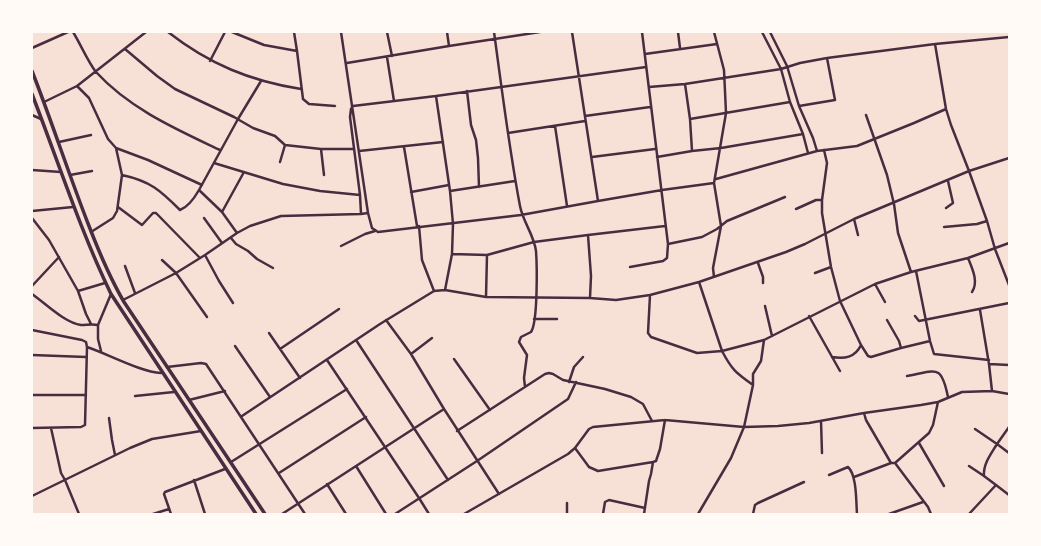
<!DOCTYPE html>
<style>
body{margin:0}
#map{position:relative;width:1041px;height:546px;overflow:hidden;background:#f7e1d7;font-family:"Space Grotesk",sans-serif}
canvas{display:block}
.frame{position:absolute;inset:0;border:33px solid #fffaf5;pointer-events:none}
</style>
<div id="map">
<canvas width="1041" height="546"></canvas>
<div class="frame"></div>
</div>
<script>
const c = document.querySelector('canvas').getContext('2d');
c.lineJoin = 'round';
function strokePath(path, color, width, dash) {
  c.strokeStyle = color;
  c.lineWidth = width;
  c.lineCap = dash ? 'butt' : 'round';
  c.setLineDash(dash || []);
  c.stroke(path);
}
strokePath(new Path2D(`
 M73,32C80,43 88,62 96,72C130,109 176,129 220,150
 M168,32C209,64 250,81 301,89
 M232,32L264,45L297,51L303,99L309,104L335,106
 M294,32L297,51
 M387,32L392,56
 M447,32L449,46
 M494,32C502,90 509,148 520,206C523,222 534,235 536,251C537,265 538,322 531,332L521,337L519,342L527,355L524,378L525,387
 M642,32L668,244L702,237L717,229L727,221L785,197
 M678,32L680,48
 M714,32L724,70L726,113L714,183L721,226L713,268L714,277
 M762,32L781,69L790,102L803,134L808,153
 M770,32L787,66L799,106L813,138L817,151
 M935,44L946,109L951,125L969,171L987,221L995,249L1009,285
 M32,48L68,32
 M125,49L157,76L175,89L234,117L253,128L275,136L285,145
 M645,54L717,44
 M387,57L394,101
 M210,61L225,32
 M347,63L449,46L540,32
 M685,84L690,119L692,151
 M77,86L89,98L108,139L116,148L148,160L202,185
 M649,87L685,84L781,69L800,63L827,58L935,44L1009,37
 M467,91L471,125L476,140L478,158L479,187
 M436,96L450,191L453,224L452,254L445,290
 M44,102L77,86L146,32
 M799,106L835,100L827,58
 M32,115L41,119
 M866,115L887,175L894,204L898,233L911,272
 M585,116L650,107
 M690,119L790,102
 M555,126L567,206
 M508,133L585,121
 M59,142L91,135
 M404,147L417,226
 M321,149L324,175
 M824,150L827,163L822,200V213L831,267L840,301L861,345L868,356L871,357L901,348L930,341
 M359,151L443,142
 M592,157L655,149
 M657,157L692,151L721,148L803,134
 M280,162L285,145L321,149H354
 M214,163L283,184L320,191L360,195
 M32,170L61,172
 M70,175L92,171
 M122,175C150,181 160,190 180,210C188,207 195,197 199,190L222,212L237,233
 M716,179L817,151L857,146L914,123L946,109
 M199,190L238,119L261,81
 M450,191L515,181
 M411,192L449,185
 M598,201L662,190L714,183
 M118,207L142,225L153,213H156L200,258
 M946,208L953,203L948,181
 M796,209L816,200H822
 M32,211L73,207
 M222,212L244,172
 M368,213L372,228L378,232L521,215L598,201L572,32
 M361,214L360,195L350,117L351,109L353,106L436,96L646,67
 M32,218L49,240L78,291L86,314L91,324
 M204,218L222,243
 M854,219L858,235
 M419,226L422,260L434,291
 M944,227L977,224L987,221
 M91,232L113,218L117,211L122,175L116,148
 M588,235L665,226
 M231,238L236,244L248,251L257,259L273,268
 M341,246L365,234L375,231
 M452,254L487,255L534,242L588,235L591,276L590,298
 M205,255L219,281L233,303
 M968,258C972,268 979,282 972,292
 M162,260L176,273L207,317
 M758,263L763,277V283
 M125,266L135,293
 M630,267L663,261L667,258L668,244
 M916,271L930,341L934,354L989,360
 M815,273L831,267
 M699,282L722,351C732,370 736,373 753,385
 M875,284L885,302
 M32,286L59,257
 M78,291L105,283
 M32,294C45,303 65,323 81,325C87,325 92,324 98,325L111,294
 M650,295L648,333L651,337L697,353L722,351L764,340L875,284L911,272L968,258L1009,243
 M486,297L487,255
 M123,300L176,273L205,255L237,233L250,226L281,216L361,214L368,213L341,32
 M765,306L772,336
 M980,310L989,364L992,391
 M809,316L840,371
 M915,316L919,321L1009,303
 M534,319H557
 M386,320L411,354L444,409L499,494
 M887,320L899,341L901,348
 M98,325V339L101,351
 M32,330L82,340L86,342L87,347L85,425L81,427L32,428
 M269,333L300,378
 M356,340L448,480
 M235,346L270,397
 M87,347C108,354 141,372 161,373
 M280,349L339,309
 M411,354L432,338
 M32,355L86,357
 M832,357C844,359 855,358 861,345
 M454,359L490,410
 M327,360L419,498L429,514
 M989,364L1009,365
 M167,367L201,363L206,364L305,514
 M907,376C936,371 941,363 948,397
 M569,382L574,367L583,357
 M32,395H86
 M135,396L174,392
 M189,400L225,391
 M864,413L866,420L891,463H895
 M242,416L380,324L434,291L445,290L486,297L590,298L616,300L650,295L699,282L786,252L805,244L854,219L969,171L1009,158
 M109,418L112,440L115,455
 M821,421L822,453
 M1009,427L997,444L1009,453
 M51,428L61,473L65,480L79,514
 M975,429L997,444C991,454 983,464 984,476L996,485
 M457,431L545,374L549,373L553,374L563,380L605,389L631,397L643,404L652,421
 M919,443L944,486
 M575,448L589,467L598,471L653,462L656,461L660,449L665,420
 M231,462L347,389
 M356,466L386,514
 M969,466L984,476
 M279,473L366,417
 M829,475L848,467C857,475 856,502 857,514
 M854,477L891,463
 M194,480L205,514
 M327,484L346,514
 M32,496L130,448L152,439L201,431
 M153,514L169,509
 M171,514L164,494L165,492L225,469
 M282,514L444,409
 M395,514L477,461L568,399L576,382
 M464,514L568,454L575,448L589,429L593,427L665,420L744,427L778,426L809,423L864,413L921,405L938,402L962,392L992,391L1009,394
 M567,514V503
 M603,514L605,502L609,500L645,508
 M644,514L649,481L651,474L653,462
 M698,514L731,458L744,427L753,385V374L761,361L764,340
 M753,514L755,505L758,503L804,482
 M889,514L923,502
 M931,514L928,507L895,463L929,433L933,425L938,402
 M969,514L996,485L1009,495`), '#4a2c40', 2.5);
strokePath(new Path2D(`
 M32,71C52,122 69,175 89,226C99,252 110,278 124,302L265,514
 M32,94C58,161 80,230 111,294L256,514`), '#4a2c40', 3.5);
</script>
